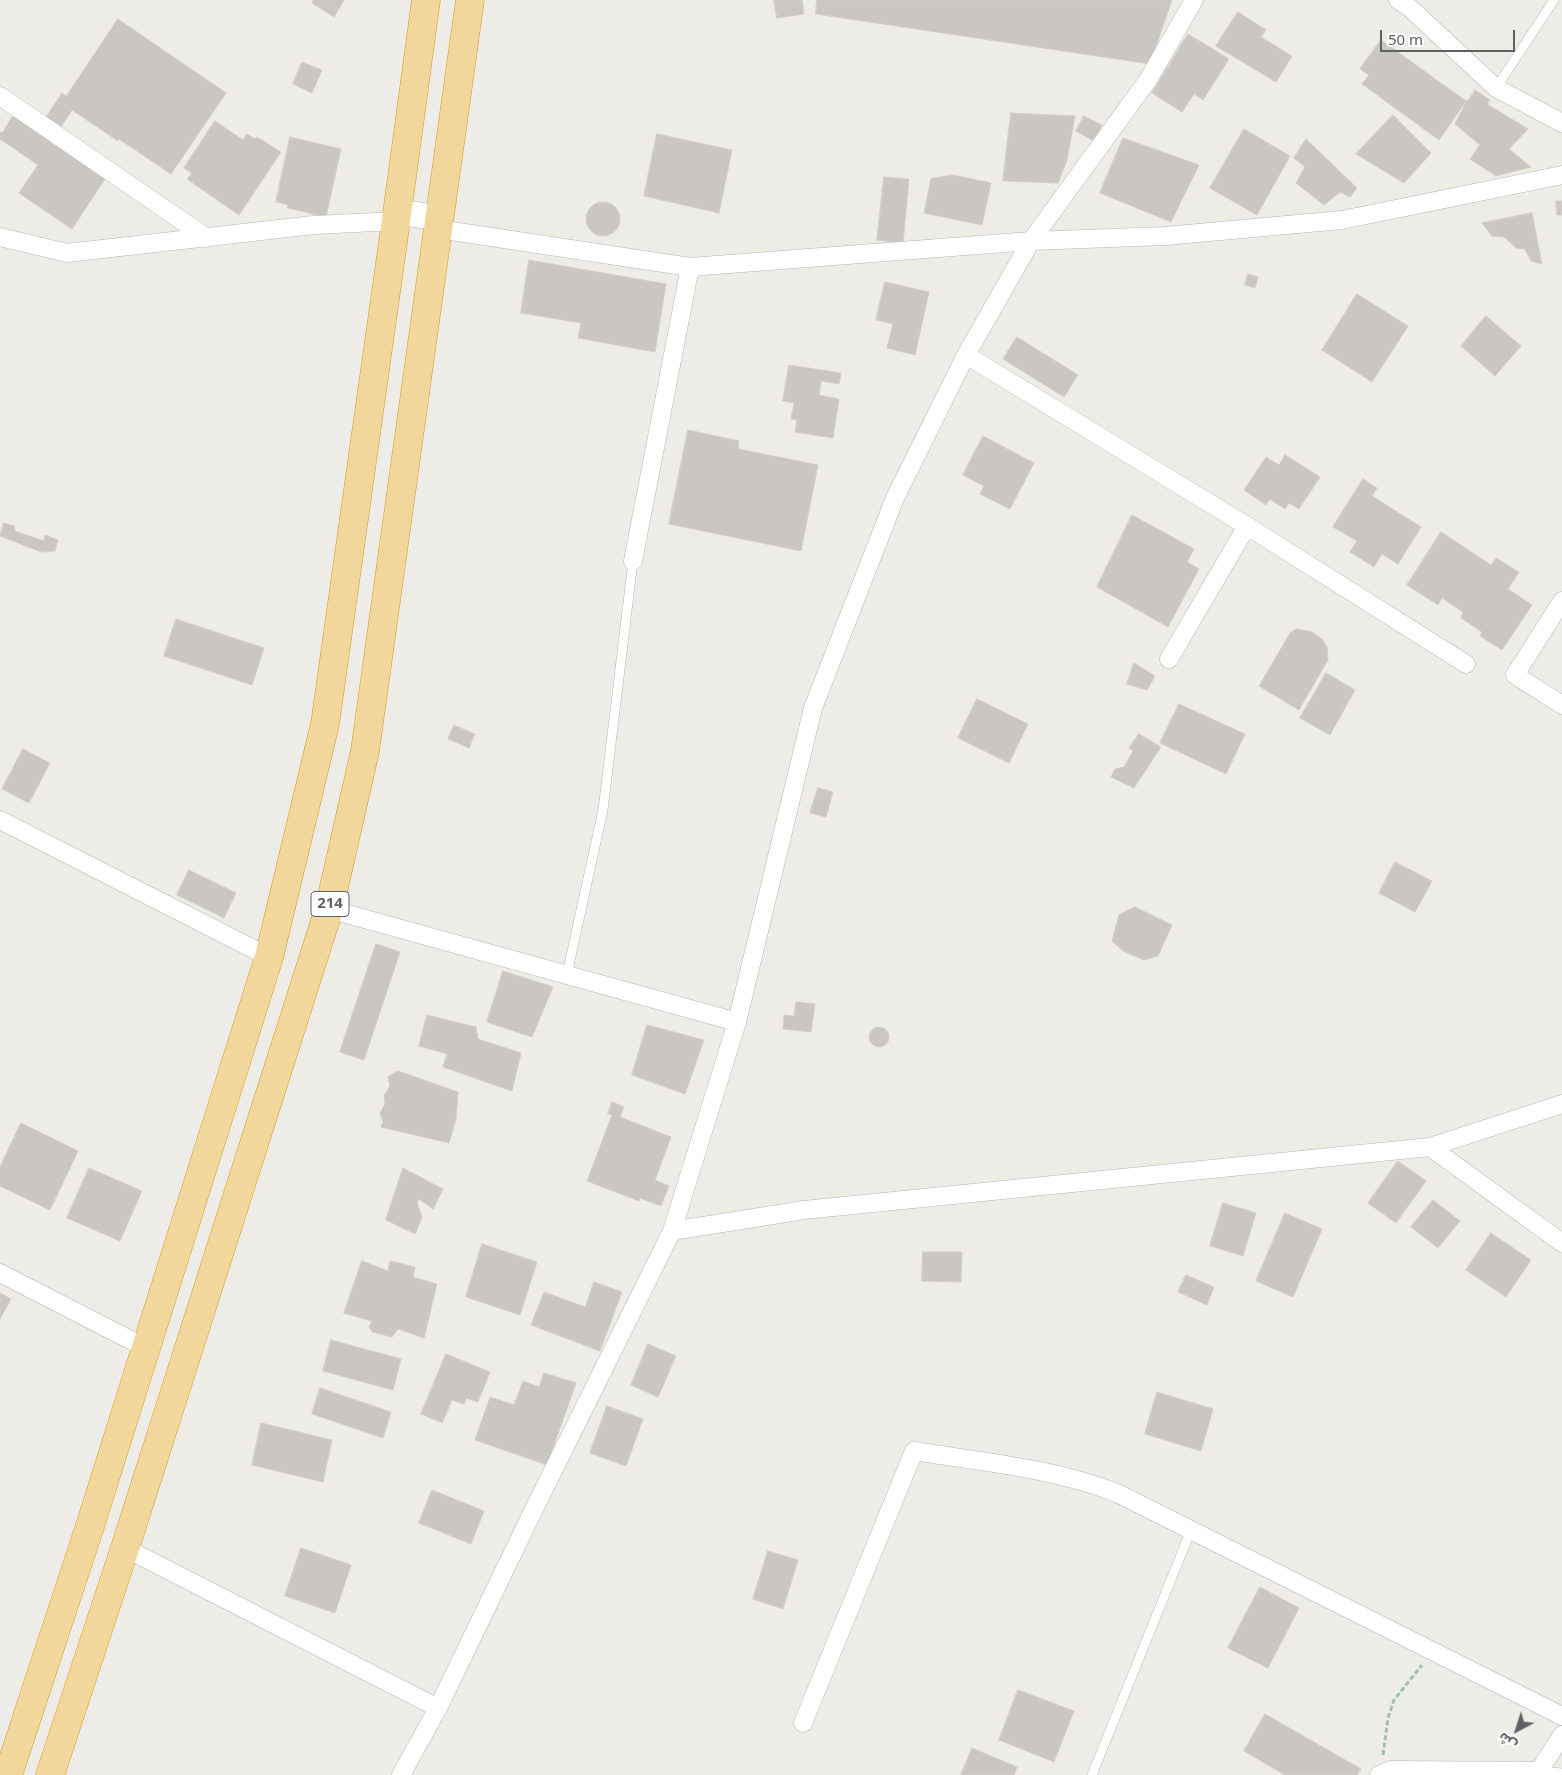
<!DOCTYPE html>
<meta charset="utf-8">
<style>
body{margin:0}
#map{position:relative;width:1562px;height:1775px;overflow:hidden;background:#eeece7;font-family:"Noto Sans","Noto Sans Arabic",sans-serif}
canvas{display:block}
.north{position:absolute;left:1492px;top:1705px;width:50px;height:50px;-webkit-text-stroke:4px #fff;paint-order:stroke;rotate:220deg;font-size:14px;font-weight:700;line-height:20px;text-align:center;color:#5e6165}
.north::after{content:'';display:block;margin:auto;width:18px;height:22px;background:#5e6165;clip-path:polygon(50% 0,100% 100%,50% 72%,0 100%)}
.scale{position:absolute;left:1380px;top:30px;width:135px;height:22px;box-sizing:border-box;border:2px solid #5e6165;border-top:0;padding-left:6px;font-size:15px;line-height:18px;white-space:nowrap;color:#5e6165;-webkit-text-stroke:4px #fff;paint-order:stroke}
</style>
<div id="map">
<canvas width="1562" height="1775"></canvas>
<div class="north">ش</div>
<div class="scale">50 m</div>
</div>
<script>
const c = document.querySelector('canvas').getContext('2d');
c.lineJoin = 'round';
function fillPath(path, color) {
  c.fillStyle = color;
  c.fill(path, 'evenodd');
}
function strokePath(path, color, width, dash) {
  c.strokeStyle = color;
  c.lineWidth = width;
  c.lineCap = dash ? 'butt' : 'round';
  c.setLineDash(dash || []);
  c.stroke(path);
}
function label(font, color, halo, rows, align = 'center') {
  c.font = font + ' "Noto Sans",sans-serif';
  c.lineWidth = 5;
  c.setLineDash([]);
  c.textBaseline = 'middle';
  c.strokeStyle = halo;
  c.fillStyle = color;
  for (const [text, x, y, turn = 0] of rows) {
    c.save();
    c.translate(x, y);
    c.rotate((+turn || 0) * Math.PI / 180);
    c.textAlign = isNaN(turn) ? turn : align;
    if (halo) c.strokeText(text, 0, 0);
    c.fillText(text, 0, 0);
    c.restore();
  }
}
const building = new Path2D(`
 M314,0H344L334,17L312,3Z
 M774,0H802L804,14L777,18Z
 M817,0H1172L1150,64L816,14Z
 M1238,12L1266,30L1261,37L1292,56L1276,82L1216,46Z
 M118,19L226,93L171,174L119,139L118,141L72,110L61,127L46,117L62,93L66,96Z
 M1188,34L1229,59L1203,100L1194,94L1182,112L1152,93Z
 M1381,40L1466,101L1439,140L1362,84L1369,75L1360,69Z
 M302,62L322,70L312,93L293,84Z
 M1475,90L1490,100L1487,104L1528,129L1509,149L1531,167L1496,176L1470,159L1480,145L1455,124L1467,100L1468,101Z
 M1011,113L1075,116L1067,160L1058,183L1003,181Z
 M14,114L107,176L72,229L19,193L38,165L0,139V132L2,133Z
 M1393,115L1431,153L1404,183L1356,154Z
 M1084,116L1102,125L1094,141L1076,131Z
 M215,121L243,140L247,134L255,139L257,137L281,152L239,215L187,179L192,173L184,168Z
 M1244,129L1290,156L1257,215L1210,188Z
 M657,134L732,150L719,213L644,196Z
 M290,137L341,149L326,217L287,208L288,205L276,202Z
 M1123,138L1199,165L1171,222L1100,193Z
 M1306,139L1357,188L1350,197L1340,192L1324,205L1296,183L1305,167L1294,158Z
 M953,175L991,183L982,225L924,213L931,179Z
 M884,177L909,179L903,243L877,240Z
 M1556,201H1562V215H1557Z
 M586 219a17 17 0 1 1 34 0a17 17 0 1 1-34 0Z
 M1532,213L1542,264L1531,261L1525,249L1516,248L1504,237L1492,236L1482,223Z
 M529,260L666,284L655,352L578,338L581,323L521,313Z
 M1248,274L1258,277L1255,288L1245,285Z
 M885,282L929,292L915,355L887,348L893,324L876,320Z
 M1357,294L1408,326L1372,382L1322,350Z
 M1486,316L1521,346L1495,376L1461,346Z
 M1017,337L1078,375L1064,397L1003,359Z
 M789,365L841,373L839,384L821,381L819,395L839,399L833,438L795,432L797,420L791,419L794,403L783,401Z
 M688,430L739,441L738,449L818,465L801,551L669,524Z
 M983,436L1034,463L1010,509L980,494L984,486L963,475Z
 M1285,455L1320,477L1299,509L1289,503L1285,509L1270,499L1266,505L1244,490L1266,457L1279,465Z
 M1363,479L1377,488L1372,496L1421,527L1398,564L1382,554L1374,567L1350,552L1357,541L1333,527Z
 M1132,515L1194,549L1187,562L1199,569L1168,627L1097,587Z
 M4,523L14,526L15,531L44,541L45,535L58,540L55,551L41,552L0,536Z
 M1441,532L1491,565L1496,558L1519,572L1508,589L1532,605L1502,650L1480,636L1482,632L1461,618L1463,612L1442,598L1438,605L1407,585Z
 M176,619L264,648L252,685L164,656Z
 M1297,629L1312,632L1322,639L1327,647L1328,660L1299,710L1259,686L1290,633Z
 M1134,663L1155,676L1147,690L1127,684Z
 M1326,673L1355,690L1330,735L1300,718Z
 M977,699L1028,724L1009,763L958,738Z
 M1179,704L1245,734L1226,774L1160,743Z
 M454,725L475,734L469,748L448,739Z
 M1139,734L1161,747L1134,788L1111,777L1115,769L1124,767L1133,751L1129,748Z
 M23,749L50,763L29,803L2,789Z
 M818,788L833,792L826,817L810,813Z
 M1395,862L1432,881L1415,912L1379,893Z
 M189,870L236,893L224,918L177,895Z
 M1135,907L1172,925L1158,956L1144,960L1123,951L1112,941L1119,915Z
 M376,944L400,952L364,1060L340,1052Z
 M503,971L553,987L532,1037L487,1022Z
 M796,1002L815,1004L811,1032L783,1029L784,1015L794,1016Z
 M427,1015L476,1027L478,1039L521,1053L512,1091L443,1067L447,1054L419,1046Z
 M647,1025L704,1040L685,1094L632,1075Z
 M869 1037a10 10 0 1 1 20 0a10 10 0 1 1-20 0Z
 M398,1071L458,1092L456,1119L449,1143L381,1127L383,1122L380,1113L385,1104L384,1096L390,1086L388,1077Z
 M612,1102L624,1107L620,1117L671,1137L655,1180L669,1186L661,1206L640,1198L639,1201L587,1181L612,1115L608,1114Z
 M21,1123L78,1151L50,1210L0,1186V1167Z
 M1398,1161L1426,1181L1396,1223L1368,1203Z
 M89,1168L142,1191L120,1241L67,1218Z
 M403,1168L443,1189L433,1209L419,1199L417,1203L422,1217L415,1234L386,1220Z
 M1433,1200L1460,1221L1438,1248L1411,1227Z
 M1223,1203L1256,1213L1243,1256L1210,1246Z
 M1285,1213L1322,1229L1293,1297L1256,1281Z
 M1491,1233L1531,1260L1506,1297L1466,1270Z
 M482,1244L537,1262L520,1315L466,1297Z
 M923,1252H962L961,1282L922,1281Z
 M362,1261L388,1271L390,1261L415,1267L413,1277L437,1284L424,1338L398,1329L392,1337L372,1332L369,1327L372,1321L344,1313Z
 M1186,1275L1214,1287L1207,1305L1178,1292Z
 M594,1282L622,1292L600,1351L531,1325L544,1292L585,1307Z
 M0,1293L11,1299L0,1319Z
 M331,1340L401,1359L393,1390L323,1371Z
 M648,1344L676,1356L658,1397L631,1385Z
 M446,1354L490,1372L478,1402L466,1398L464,1404L452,1400L442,1423L421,1414Z
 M544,1373L576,1383L547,1465L475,1440L490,1397L514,1405L523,1381L539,1387Z
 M320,1388L391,1412L383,1438L312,1414Z
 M1157,1392L1213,1409L1201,1451L1145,1434Z
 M607,1406L643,1419L626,1466L590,1453Z
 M261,1423L332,1440L323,1482L252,1465Z
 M432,1490L484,1511L471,1544L419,1523Z
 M301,1548L351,1565L335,1613L285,1596Z
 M768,1551L798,1560L783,1609L753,1599Z
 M1260,1587L1299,1608L1268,1668L1228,1648Z
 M1018,1690L1074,1711L1054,1762L999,1740Z
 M1265,1714L1361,1769L1357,1775H1285L1244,1751Z
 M972,1748L1017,1767L1014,1775H961Z`);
fillPath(building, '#cac7c3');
strokePath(building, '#d3cec6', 1);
const lane = new Path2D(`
 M1496,88L1554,0
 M567,974L603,810L633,561
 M1539,1771L1562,1773
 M1092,1775L1191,1530`);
const street = new Path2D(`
 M1398,0L1409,7L1496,88L1562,123
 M0,96L207,238
 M438,229L690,267L1031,241L1165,236L1342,220L1562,175
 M0,237L67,253L314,225L396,221
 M966,355L1247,526L1466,664
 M633,561L690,267
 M1562,601L1515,675L1562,705
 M1169,659L1247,526
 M0,820L269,957
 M329,909L737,1022
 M1430,1147L1562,1243
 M672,1231L804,1210L1430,1147L1562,1104
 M0,1273L146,1348
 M125,1548L438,1708
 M803,1723L914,1451C982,1462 1053,1468 1117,1493L1562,1716
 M401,1775L438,1708L536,1505L672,1231L737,1022L813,708L895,498L966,355L1031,241L1148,80L1194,0
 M1379,1775L1391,1770L1539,1771L1562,1735`);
const secondary = new Path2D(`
 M397,212L440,218`);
const highway = new Path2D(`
 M8,1775L90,1526L269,957L325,724L396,221L426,0
 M50,1775L125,1548L329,909L365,751L470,0`);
strokePath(lane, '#b4b6ba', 10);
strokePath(street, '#b4b6ba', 19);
strokePath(secondary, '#b3b6b9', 26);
strokePath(highway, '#db951a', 29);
strokePath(new Path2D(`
 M1383,1755L1388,1718L1394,1700L1422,1665`), '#a0c3a8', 3, [5, 2.5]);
strokePath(lane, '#fff', 9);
strokePath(street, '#fff', 18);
strokePath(secondary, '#fff', 25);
strokePath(highway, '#f1d79b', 28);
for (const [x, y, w] of [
 [330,904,38]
]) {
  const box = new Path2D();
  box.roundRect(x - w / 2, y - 12.5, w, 25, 4);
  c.fillStyle = '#fff';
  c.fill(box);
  strokePath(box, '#5e6165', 1);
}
label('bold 15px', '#5e6165', null, [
 ["214",330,904]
]);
</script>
